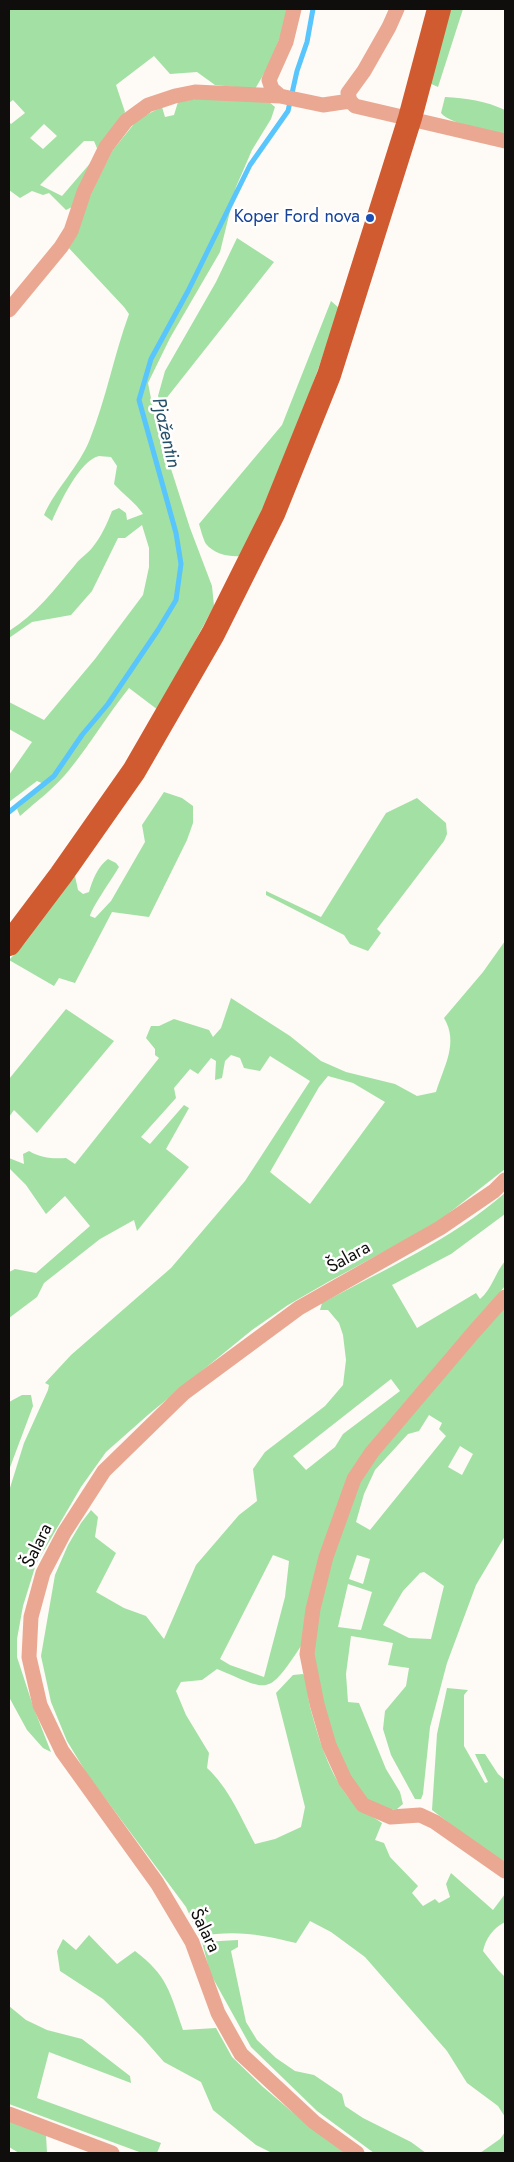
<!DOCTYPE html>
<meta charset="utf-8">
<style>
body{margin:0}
#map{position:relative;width:514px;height:2162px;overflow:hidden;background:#fefaf6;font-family:Jost,sans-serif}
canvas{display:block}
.frame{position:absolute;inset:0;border:10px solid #100e0c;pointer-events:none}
</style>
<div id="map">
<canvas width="514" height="2162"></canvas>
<div class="frame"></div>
</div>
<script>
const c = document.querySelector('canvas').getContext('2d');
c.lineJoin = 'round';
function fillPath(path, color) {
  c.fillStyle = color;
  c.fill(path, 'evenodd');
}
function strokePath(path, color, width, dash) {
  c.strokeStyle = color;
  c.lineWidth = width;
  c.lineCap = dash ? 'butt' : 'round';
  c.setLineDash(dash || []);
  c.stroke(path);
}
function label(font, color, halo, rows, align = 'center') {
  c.font = font + ' Jost,sans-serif';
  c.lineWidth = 5;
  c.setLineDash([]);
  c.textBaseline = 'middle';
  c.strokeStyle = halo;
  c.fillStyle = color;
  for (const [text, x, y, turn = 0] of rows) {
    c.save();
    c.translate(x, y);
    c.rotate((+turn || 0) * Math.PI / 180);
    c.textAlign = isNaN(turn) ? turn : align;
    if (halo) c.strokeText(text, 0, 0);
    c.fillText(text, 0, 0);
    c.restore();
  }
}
fillPath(new Path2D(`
 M9,9H291L269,65L255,89L215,85L197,72L170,74L154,56L116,85L125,112L105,143L72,207L66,210L49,193L43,195L32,191L20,198L9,190V122L11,124L25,113L13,100L9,103ZM44,124L57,136L43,149L30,138ZM84,141H94L99,153L62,196L40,185Z
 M447,9H463L438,87L427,82Z
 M216,96L268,101L275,107L271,119L252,150L236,187L220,252L170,338L148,383L155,419L190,528L212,586L214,606L158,710L129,688C108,714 91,743 70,769C56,787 37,801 20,816L17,809L44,784L37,781L9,802V775L32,742L9,729V702L44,720L95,659L143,595L149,567V548L142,525L125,538H118L92,591L71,615L32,622L9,638V631C36,614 55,589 75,565C80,558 87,554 92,548C101,537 107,524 112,511L119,508L126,513L127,520L143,514C135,502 124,495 114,484L117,466L111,457C107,457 102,456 99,456C79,461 60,503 52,521L44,515C56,488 79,467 90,439C106,399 114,355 129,314L124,307L66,245L112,151L138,119L162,107L165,117L174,115L178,102Z
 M445,97C466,98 486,101 505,110V134C490,130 451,125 441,113Z
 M237,238L274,262L161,405L158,396L165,371L216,282Z
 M331,301L339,308L338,312C309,395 281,478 241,556C229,557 214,554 206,544C203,539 201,530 199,524L282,425Z
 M164,792L182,798L193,806V823L187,840L149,917L112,912L75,983L59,978L54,986L9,960L24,944L75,876L78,890L83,894L89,892C92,881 98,866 108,859L116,863L119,867C113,877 91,909 90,916L95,918L111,901L145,842L142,825Z
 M417,798L446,823L447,834L444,841L377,929L381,933L368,951L350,944L344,935L266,895V891L321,917L386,813Z
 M505,941V1169L435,1224L328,1282L288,1305L252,1330L149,1414L106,1452L81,1487L36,1564L23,1606L17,1639V1657L33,1706L51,1752L43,1748L27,1730L9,1697V1491L24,1443L48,1390L49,1385L45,1383L71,1355L171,1268L245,1181L310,1081L270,1056L260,1071L244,1068L240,1058L231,1055L225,1061L222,1078L215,1080L216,1061L211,1058L198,1074L190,1069L174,1088L176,1098L141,1137L150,1144L184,1105L189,1108L166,1149L189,1167L137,1231L134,1220L100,1239L44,1283L37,1297L9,1318V1272L15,1269L36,1273L90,1226L65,1196L46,1214L26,1185L9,1168V1158L24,1164L23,1154L29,1151C41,1158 53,1159 66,1158L75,1164L159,1058L155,1055V1049L146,1038L151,1026H159L174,1019L209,1030L213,1037L221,1028L231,998L290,1036L321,1061L346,1072L395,1084L417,1096L436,1092C444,1066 459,1043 444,1018L483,972ZM328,1076L353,1083L385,1102L310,1204L270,1172L319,1087Z
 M66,1009L114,1041L37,1133L14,1110L9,1117V1079Z
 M505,1193V1214L451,1254L392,1285L417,1328L476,1293L480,1299C492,1289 495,1273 505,1261V1286L367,1453L301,1646C267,1697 270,1691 217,1669L202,1680L181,1682L176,1691L186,1715L209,1753L207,1768C229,1788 241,1818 255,1844L275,1839L301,1827L305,1807L276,1693L293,1675L303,1674C310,1682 307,1697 310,1707C319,1740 332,1785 359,1808C366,1813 375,1818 382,1823L375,1840L384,1843L390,1857L418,1886L412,1893L423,1906L435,1899L439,1903L450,1897L446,1884L451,1873L493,1910L505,1894V1922C493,1928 486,1938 483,1951L498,1970L505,1977V2117L498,2106L467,2083L447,2051L365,1957L331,1932L310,1921L296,1943C260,1934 236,1930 199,1936L186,1907L87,1774L67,1741L51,1702L41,1656L55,1575L68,1545L81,1523L91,1510L98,1517L95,1537L116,1553L96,1592L124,1608L146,1616L164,1639L196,1565L239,1515L257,1501L253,1469L265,1452L325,1406L343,1385L346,1360L343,1335L339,1323L328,1310H320L322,1303C385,1269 451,1240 505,1193ZM391,1379L400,1391L343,1434L335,1447L306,1470L293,1456ZM273,1555L289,1561L285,1597L264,1677L230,1665L220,1659Z
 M505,1301V1536L476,1585L447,1663L430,1727L423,1794L421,1799H415L391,1755L383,1729L385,1711L406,1686L409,1668L388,1665L393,1643L351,1636L346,1674L348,1702L359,1703L386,1769L400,1792L403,1804L397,1809H383L366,1800L351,1782L329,1729L312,1646L326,1573L364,1471ZM429,1415L442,1423L439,1429L446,1436L370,1530L356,1522L364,1494L375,1470L408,1434L419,1431ZM460,1446L473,1454L462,1475L448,1467ZM357,1555L370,1559L363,1584L349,1579ZM424,1572L444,1586L431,1639L409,1638L383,1625L403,1591L420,1573ZM348,1584L372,1592L361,1630L338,1627Z
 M22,1395H31L33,1406L9,1470V1402Z
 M447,1688L468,1690L464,1695V1746L485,1783L488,1782L475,1754H485L498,1774L505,1780V1866L432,1810L437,1734Z
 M89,1935L117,1964L135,1951C167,1975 170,1992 183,2030L216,2028L232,2057L263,2087L310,2127L345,2153H272L256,2145L213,2110L201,2082L164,2062L142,2037L103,1999L60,1971L57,1951L63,1939L76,1950Z
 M238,1940V1947L231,1951L246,2022L257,2040L276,2058L295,2071L314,2075L342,2094L345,2106L363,2118L411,2142L426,2153H374L317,2111L251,2047L210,1973L202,1942Z
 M9,2006L26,2020L47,2030L82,2039L130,2076L131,2083L49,2052L37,2098L161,2143L157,2153H142L9,2104Z
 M9,2120L46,2135L47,2153H19L9,2147Z
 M505,2132V2153H480L500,2139Z`), '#a3e0a4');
strokePath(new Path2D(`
 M9,812L54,776L82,735L108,704L158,630L176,600L181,564L176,533L139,400L151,359L188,291L250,165L288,111L297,71L307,42L313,9`), '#58c5fc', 5);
strokePath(new Path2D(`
 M397,9L389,27L364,71L348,93L350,101L355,106L505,141
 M280,96L272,89L269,80L286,42L294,9
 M9,310L61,247L71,231L84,192L106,147L126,121L148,105L175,96L195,92L280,96L323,105L350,101
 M505,1297L473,1333L372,1452L354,1479L326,1557L313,1609L307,1654L317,1704L329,1745L345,1780L363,1805L391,1817L420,1815L435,1822L505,1871
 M9,2114L112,2153
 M357,2153L314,2122L241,2054L218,2013L192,1942L157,1883L62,1751L40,1705L29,1657L31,1617L43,1573L64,1533L104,1471L184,1393L299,1308L440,1228L494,1191L505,1180`), '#eaa892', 15);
strokePath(new Path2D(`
 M9,944L61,875L134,771L213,634L273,514L329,375L410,118L439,9`), '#d05b31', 24);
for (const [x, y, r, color] of [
 [370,218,5,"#1a4fb4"]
]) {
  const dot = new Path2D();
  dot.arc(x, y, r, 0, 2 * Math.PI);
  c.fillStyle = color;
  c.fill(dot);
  strokePath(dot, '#fff', 2);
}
label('18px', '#164399', '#fff', [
 ["Koper Ford nova",360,218]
], 'right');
label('18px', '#100e0c', '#fff', [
 ["Šalara",349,1258,-29],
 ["Šalara",38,1546,-64],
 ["Šalara",204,1931,64]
]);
label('italic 19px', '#235067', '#fff', [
 ["Pjažentin",165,433,77]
]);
</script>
